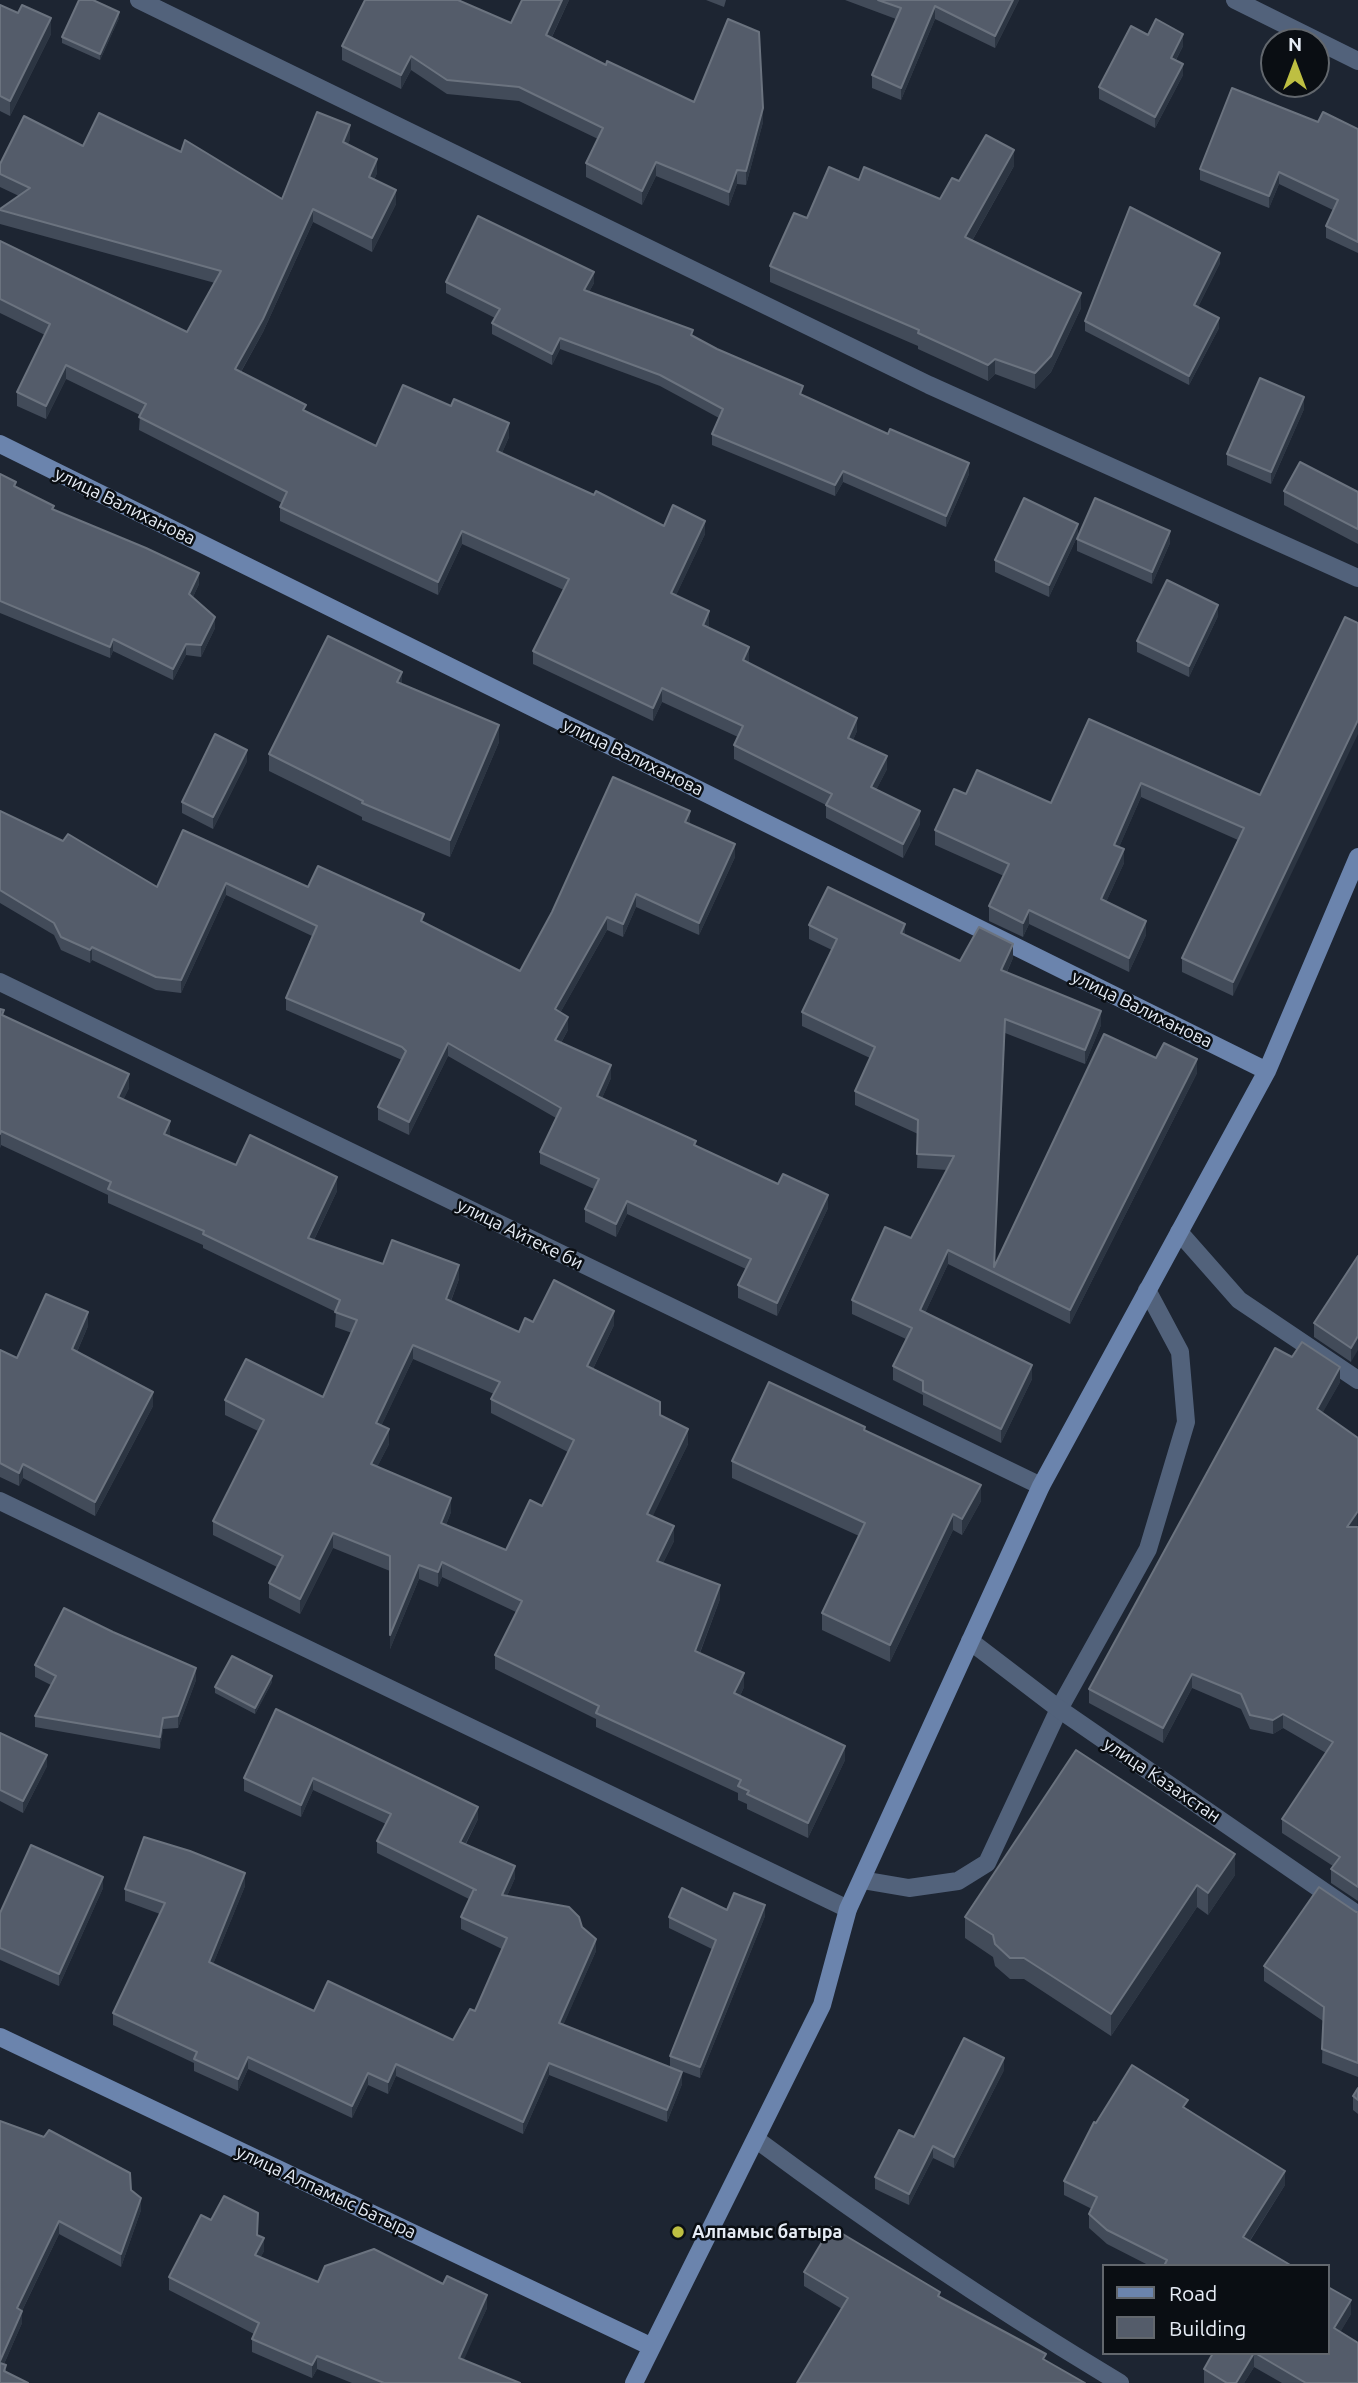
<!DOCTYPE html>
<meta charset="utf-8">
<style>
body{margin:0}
#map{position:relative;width:1358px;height:2383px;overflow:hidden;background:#1d2532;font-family:Ubuntu,sans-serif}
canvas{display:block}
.legend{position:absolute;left:1102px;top:2264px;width:228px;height:91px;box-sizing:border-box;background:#0a0e13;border:2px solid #62676d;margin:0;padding:9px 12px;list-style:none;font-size:21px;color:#e6ecf5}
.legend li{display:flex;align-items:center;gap:14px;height:35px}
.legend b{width:35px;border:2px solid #62676d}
.north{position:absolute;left:1260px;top:28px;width:70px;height:70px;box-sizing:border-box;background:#0a0e13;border:2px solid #62676d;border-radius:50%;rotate:0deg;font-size:19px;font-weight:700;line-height:28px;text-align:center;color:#e6ecf5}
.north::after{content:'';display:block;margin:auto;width:24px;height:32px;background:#bebf42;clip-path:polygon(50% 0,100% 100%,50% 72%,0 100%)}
</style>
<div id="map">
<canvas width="1358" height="2383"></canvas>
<ul class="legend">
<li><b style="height:9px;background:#6b84ad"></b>Road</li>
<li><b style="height:19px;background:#545c6a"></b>Building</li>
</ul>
<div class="north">N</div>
</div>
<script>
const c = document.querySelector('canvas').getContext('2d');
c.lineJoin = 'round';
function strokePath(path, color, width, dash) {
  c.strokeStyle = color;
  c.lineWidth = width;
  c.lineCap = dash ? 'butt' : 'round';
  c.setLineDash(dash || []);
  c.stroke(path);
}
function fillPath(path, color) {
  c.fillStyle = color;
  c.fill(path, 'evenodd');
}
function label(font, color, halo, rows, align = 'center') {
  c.font = font + ' Ubuntu,sans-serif';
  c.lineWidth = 5;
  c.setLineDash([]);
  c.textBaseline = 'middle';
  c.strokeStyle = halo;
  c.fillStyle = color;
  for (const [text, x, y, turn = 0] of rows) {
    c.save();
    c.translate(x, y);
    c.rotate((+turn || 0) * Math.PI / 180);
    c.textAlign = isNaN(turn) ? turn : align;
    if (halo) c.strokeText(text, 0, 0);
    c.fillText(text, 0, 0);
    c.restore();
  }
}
strokePath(new Path2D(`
 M862,1880L909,1888L958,1881L987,1863L1059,1709L1148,1549L1186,1422L1180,1352L1147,1290`), '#52627b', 18);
strokePath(new Path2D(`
 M139,0L929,385L1358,578
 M1235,0L1358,61
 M0,982L1041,1486
 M1179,1232L1239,1300L1358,1380
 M0,1501L848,1909
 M970,1641L1059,1709L1358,1915
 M757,2140C874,2227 995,2308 1120,2383`), '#52627b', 18);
strokePath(new Path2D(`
 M0,444L1267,1071
 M0,2037L652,2347
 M634,2383L822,2005L848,1909L1041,1486L1267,1071L1358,857`), '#6b84ad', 18);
fillPath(new Path2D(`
 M522,0H569L552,37L606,65L694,102L763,122L746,185L737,184L729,206L656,176L642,205L586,177V163L598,139L519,101L447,94L411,70L401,89L342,60V46L511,23Z
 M706,0H726L724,7Z
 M845,0H1019L995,48L935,19L901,100L872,88V75L896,19Z
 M0,5L51,34L10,116L0,111Z
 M119,18L100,60L62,43V37Z
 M1148,35L1183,46L1176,60L1183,75L1155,128L1099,99V87Z
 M1318,122L1358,129V253L1326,238V226L1333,210L1279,184L1269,208L1200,180V169Z
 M350,139L347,145L377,173L374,180L396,204L372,252L313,222L263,332L241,372L306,411L376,446L509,437L502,453L664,526L705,534L676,595L709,624L708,627L749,660L748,663L857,731L853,740L887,769L876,790L920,824L903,858L826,818V805L734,759V745L738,737L662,702L653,721L533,664V651L564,590L462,544L438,595L280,521V507L282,503L139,430L140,415L66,379L46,419L17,406V392L45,335L0,313V241L187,332L215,283L0,224V209L19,196L0,187V164L83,146L282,199Z
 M1014,166L972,241L1081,308L1051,372L1035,389L995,374L988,381L918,349V346L770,282V266L807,218L859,180L940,199L959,181Z
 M1220,263L1198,307L1219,328L1189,385L1085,331V321Z
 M446,282L594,283L589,292L693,337L803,395L969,474L946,527L843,482L835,496L712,445V434L719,418L660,386L560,349L552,365L492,334V323L495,318L446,293Z
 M1304,409L1271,484L1227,465V454Z
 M0,474L16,487L54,510L199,584L193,597L215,628L201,657L186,655L173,680L113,651L110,658L0,613Z
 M1284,491L1358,492V544L1284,505Z
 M1078,535L1049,597L995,572V560Z
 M1077,539L1170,543L1152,584L1077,551Z
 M1218,616L1189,677L1137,652V641Z
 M402,684L499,742L450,857L362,820V817L269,771V754Z
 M1089,719L1260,795L1233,996L1182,972V958L1238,840L1141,797L1119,847L1124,863L1106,902L1146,935L1129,972L1029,924L1023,937L989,921V906L1004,876L935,845V830L966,794L1051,803Z
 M247,761L213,829L182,813V802Z
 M0,811L157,887L183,830L308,887L424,923L520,971L690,824L735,857L699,935L636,907L623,937L607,930L560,1013L568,1030L561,1043L611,1078L602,1098L696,1146L828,1208L777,1316L738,1298V1285L746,1269L627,1214L616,1237L585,1222V1209L594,1189L540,1164V1152L556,1118L448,1056L409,1135L378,1120V1107L402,1060L286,1010V998L312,936L226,895L181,993L156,990L92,960L90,963L61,950L54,935L0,903Z
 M809,925L905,936L960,961L1013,958L1007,972L1101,1025L1085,1064L1005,1033L994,1266L1156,1058L1197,1073L1070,1324L948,1264L925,1313L1032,1379L1001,1443L923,1405V1395L893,1380V1366L906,1339L852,1314V1300L911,1238L947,1170L917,1168L918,1134L855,1105V1091L870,1058L802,1026V1012L832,950L809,939Z
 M4,1016L129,1088L123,1100L170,1136V1137L236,1165L337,1191L314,1240L383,1264L459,1279L451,1301L519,1332L533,1322L614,1325L593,1369L660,1415L688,1444L652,1517L674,1541L663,1563L720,1599L700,1653L744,1687L740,1696L845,1760L808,1838L747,1809V1804L738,1800V1793L596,1727V1719L495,1669V1655L516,1612L442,1577L438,1587L419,1579L390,1649V1571L333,1548L300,1614L269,1598V1583L277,1567L213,1535V1521L258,1431L225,1415V1400L323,1397L352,1333L335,1327L336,1312L203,1248V1245L108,1203V1195L1,1145L0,1148ZM413,1359L494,1394L491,1399V1413L568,1452L542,1506L506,1550L446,1525L451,1512L377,1467L389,1444L381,1426Z
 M1358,1256L1351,1362L1314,1337V1323Z
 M88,1326L77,1352L153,1406L95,1516L23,1478L19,1486L0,1477V1350L17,1358Z
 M1292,1357L1340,1382L1322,1413L1357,1527H1358V1901L1331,1883V1869L1333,1866L1282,1833V1819L1326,1753L1283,1728L1273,1734L1250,1729L1241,1709L1192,1688L1163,1743L1089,1703V1689Z
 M865,1430L981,1501L962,1535L953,1530L890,1662L822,1630V1613L859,1536L732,1478V1461Z
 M35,1665L196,1680L178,1728L163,1729L160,1749L35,1727V1716L51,1685L35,1677Z
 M272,1682L255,1714L215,1693V1687Z
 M276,1709L478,1819L466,1844L515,1878L507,1896L582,1927L596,1951L563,2025L682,2084L667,2122L549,2075L523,2134L396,2076L388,2094L368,2085L352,2118L248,2069L238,2091L194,2071V2063L113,2025V2013L160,1914L125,1901V1889L245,1886L213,1964L314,2011L453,2040L475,2011L502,1949L461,1929V1917L469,1899L377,1853V1841L386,1824L313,1790L301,1817L244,1791V1778Z
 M0,1733L47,1766L23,1813L0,1801Z
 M1235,1875L1208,1915L1197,1907L1111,2036L1024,1979H1010L995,1966L993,1957L965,1938V1917Z
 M103,1888L59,1986L0,1960V1913Z
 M727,1910L765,1916L700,2078L670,2067V2056L712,1949L669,1928V1917Z
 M1356,1912H1358V2077L1322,2063L1323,2021L1264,1981V1966Z
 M1004,2070L954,2168L933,2158L909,2205L875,2189V2177L914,2137Z
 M1358,2088V2114L1353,2110V2096Z
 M1188,2109L1285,2185L1250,2241L1292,2266H1150L1107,2244L1089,2228V2214L1092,2209L1064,2195V2181L1096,2123Z
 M0,2121L131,2190L141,2210L121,2267L59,2234L22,2311V2323L4,2364L6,2371L0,2383Z
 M211,2220L258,2236L264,2251L260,2258L318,2282L487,2308L463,2360L520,2383H352L317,2369L312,2378L252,2352V2339L254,2334L169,2290V2277Z
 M804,2272L940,2298L1046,2360L842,2309L804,2286Z
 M1328,2287L1351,2314L1340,2332L1358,2383H1282L1254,2367L1244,2383H1204V2369Z`), '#424b59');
fillPath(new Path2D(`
 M562,0H569L546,49V35Z
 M1013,0H1019L995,48V36Z
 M935,6V19L901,100V88Z
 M119,12V18L100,60V54Z
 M51,18V34L10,116V101Z
 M1183,34V46L1171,69V58Z
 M411,56V70L401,89V75Z
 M1183,64V75L1155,128V117Z
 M763,108V122L746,185V171Z
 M350,125V139L343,156V142Z
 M1014,150V166L965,253V237Z
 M377,159V173L369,191V177Z
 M656,162V176L642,205V191Z
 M737,170V184L729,206V192Z
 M1279,172V184L1269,208V196Z
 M396,190V204L372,252V238Z
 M313,209V222L263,332L235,382V369Z
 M1220,253V263L1194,315V305Z
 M594,272V283L584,301V290Z
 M1081,293V308L1051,372L1035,389V373Z
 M1219,318V328L1189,385V376Z
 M560,338V349L552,365V354Z
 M995,359V374L988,381V365Z
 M66,365V379L46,419V406Z
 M1304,397V409L1271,484V472Z
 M509,423V437L497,464V451Z
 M969,463V474L946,527V516Z
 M843,471V482L835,496V485Z
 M705,521V534L671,606V593Z
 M1078,524V535L1049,597V585Z
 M462,531V544L438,595V582Z
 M1170,531V543L1152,584V572Z
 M199,573V584L189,605V594Z
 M1218,605V616L1189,677V666Z
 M709,611V624L703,638V625Z
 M215,617V628L201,657V645Z
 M113,639V651L110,658V647Z
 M186,644V655L173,680V669Z
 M749,647V660L743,673V660Z
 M402,672V689L397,682Z
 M662,688V702L653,721V708Z
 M857,718V731L848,751V738Z
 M1358,720V734L1233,996V982Z
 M499,725V742L450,857V840Z
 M247,750V761L213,829V817Z
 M887,756V769L871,800V787Z
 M1141,783V797L1114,859V845Z
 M690,811V824L685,822Z
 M920,811V824L903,858V844Z
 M735,844V857L699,935V923Z
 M1124,849V863L1101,913V899Z
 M226,883V895L181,993V980Z
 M636,894V907L623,937V924Z
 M1029,910V924L1023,937V923Z
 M607,917V930L555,1022V1009Z
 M1146,921V935L1129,972V958Z
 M905,924V938L901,933Z
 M1013,944V958L1001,984V970Z
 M92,947V960L90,963V950Z
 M1101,1011V1025L1085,1064V1050Z
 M568,1017V1030L555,1053V1040Z
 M1005,1019V1033L994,1273Z
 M448,1043V1056L409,1135V1122Z
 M1197,1059V1073L1070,1324V1310Z
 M611,1065V1078L597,1109V1096Z
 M129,1074V1088L118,1111V1097Z
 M170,1121V1136L164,1149V1134Z
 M1,1131V1145L0,1148V1134Z
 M337,1177V1191L308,1252V1238Z
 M828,1195V1208L777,1316V1303Z
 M627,1201V1214L616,1237V1224Z
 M948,1250V1264L920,1324V1310Z
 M459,1265V1279L446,1313V1299Z
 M614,1311V1325L587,1381V1366Z
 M88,1312V1326L72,1363V1349Z
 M1358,1336V1350L1351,1362V1348Z
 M413,1345V1359L376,1437V1423Z
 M1032,1365V1379L1001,1443V1429Z
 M1340,1367V1382L1317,1423V1409Z
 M153,1392V1406L95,1516V1502Z
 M389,1429V1444L371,1479V1464Z
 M688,1429V1444L647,1528V1514Z
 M23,1464V1478L19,1486V1473Z
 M981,1485V1501L962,1535V1519Z
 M451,1498V1512L441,1537V1523Z
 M1358,1511V1525L1347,1541V1527Z
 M953,1514V1530L890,1662V1645Z
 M674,1526V1541L657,1575V1561Z
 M333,1533V1548L300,1614V1599Z
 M442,1562V1577L438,1587V1572Z
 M419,1565V1579L390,1649V1635Z
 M720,1585V1599L695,1665V1651Z
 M196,1668V1680L178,1728V1716Z
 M744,1673V1687L734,1708V1693Z
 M1192,1674V1688L1163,1743V1728Z
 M272,1676V1682L255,1714V1708Z
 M1283,1714V1728L1273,1734V1720Z
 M163,1718V1729L160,1749V1737Z
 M845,1746V1760L808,1838V1823Z
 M47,1755V1766L23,1813V1801Z
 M313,1778V1790L301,1817V1805Z
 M478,1807V1819L460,1854V1842Z
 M1235,1854V1875L1208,1915V1893Z
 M515,1866V1878L502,1907V1895Z
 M245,1873V1886L209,1974V1962Z
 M103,1877V1888L59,1986V1974Z
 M1197,1885V1907L1111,2036V2014Z
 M765,1905V1916L700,2078V2067Z
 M596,1939V1951L559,2035V2023Z
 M248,2057V2069L238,2091V2079Z
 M1004,2058V2070L954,2168V2157Z
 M549,2063V2075L523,2134V2122Z
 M396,2064V2076L388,2094V2082Z
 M682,2072V2084L667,2122V2110Z
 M368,2073V2085L352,2118V2106Z
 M933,2146V2158L909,2205V2194Z
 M1285,2171V2185L1243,2251V2237Z
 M141,2198V2210L121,2267V2254Z
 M59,2221V2234L17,2321V2308Z
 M264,2238V2251L255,2268V2255Z
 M487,2295V2308L459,2371V2358Z
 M1351,2300V2314L1334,2343V2328Z
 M22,2311V2323L0,2373V2361Z
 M1254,2353V2367L1244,2383H1236Z
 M317,2356V2369L312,2378V2365Z`), '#2c3542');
const building = new Path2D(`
 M79,0H93L119,12L100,54L62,37Z
 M365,0H458L511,23L522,0H562L546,35L606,65L607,61L694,102L728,19L759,32L763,108L746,171L737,170L729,192L656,162L642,191L586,163L603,128L519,87L447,80L411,56L401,75L342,46Z
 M878,0H1013L995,36L935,6L901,88L872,75L901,8Z
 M0,5L18,13L22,5L51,18L10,101L0,96Z
 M1156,19L1183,34L1171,58L1183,64L1155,117L1099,87L1131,26L1148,35Z
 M1232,88L1318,122L1323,112L1358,129V242L1326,226L1338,200L1279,172L1269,196L1200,169Z
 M317,112L350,125L343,142L377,159L369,177L396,190L372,238L313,209L263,319L235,369L306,405L303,410L376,446L403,385L451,406L454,399L509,423L497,451L594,495L596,491L664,526L673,505L705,521L671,593L709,611L703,625L749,647L743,660L857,718L848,738L887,756L871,787L920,811L903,844L826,805L832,794L734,745L743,726L662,688L653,708L533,651L569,579L462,531L438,582L280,507L287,492L139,417L146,404L66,365L46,406L17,392L50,324L0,299V241L187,332L221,271L0,210V209L30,188L0,174V164L24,116L83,146L99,113L181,152L185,140L282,199Z
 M986,135L1014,150L965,237L1081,293L1051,356L1035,373L995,359L988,365L918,333L919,330L770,266L794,213L807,218L829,167L859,180L864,167L940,199L952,178L959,181Z
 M1130,207L1220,253L1194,305L1219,318L1189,376L1085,321Z
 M478,216L594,272L584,290L693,330L691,335L717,349L803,386L800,394L888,434L890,429L969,463L946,516L843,471L835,485L712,434L723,409L660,375L560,338L552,354L492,323L500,309L446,282Z
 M1260,378L1304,397L1271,472L1227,454Z
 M1300,462L1358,492V529L1284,491Z
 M0,474L16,482L14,486L54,506L52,509L146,548L199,573L189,594L215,617L201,645L186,644L173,669L113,639L110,647L0,601Z
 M1024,498L1078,524L1049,585L995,560Z
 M1095,498L1170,531L1152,572L1077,539Z
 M1167,580L1218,605L1189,666L1137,641Z
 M1345,617L1358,623V720L1233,982L1182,958L1244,828L1141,783L1114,845L1124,849L1101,899L1146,921L1129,958L1029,910L1023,923L989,906L1009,864L935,830L954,789L966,794L977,770L1051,803L1089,719L1260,795Z
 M328,636L402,672L397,682L499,725L450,840L362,803L363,801L269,754Z
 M215,734L247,750L213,817L182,802Z
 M613,777L690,811L685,822L735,844L699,923L636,894L623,924L607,917L555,1009L568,1017L555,1040L611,1065L597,1096L696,1141L694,1145L778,1184L783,1174L828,1195L777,1303L738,1285L751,1259L627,1201L616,1224L585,1209L599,1179L540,1152L561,1108L448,1043L409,1122L378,1107L406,1051L402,1047L286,998L317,926L226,883L181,980L156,977L92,947L90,950L61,937L54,923L0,890V811L63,841L68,834L157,887L183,830L308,887L318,866L424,914L421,921L520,971L552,912Z
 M828,887L905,924L901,933L960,961L979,927L1013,944L1001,970L1101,1011L1085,1050L1005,1019L994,1267L1104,1034L1156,1058L1164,1043L1197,1059L1070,1310L948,1250L920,1310L1032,1365L1001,1429L923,1391V1381L893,1366L912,1328L852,1300L885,1227L911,1238L954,1156L917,1154L918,1120L855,1091L875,1047L802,1012L837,939L809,925Z
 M0,1009L4,1010L2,1015L129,1074L118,1097L170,1121L164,1134L236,1165L250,1135L337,1177L308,1238L383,1264L392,1240L459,1265L446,1299L519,1332L525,1318L533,1322L554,1280L614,1311L587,1366L660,1402V1415L688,1429L647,1514L674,1526L657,1561L720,1585L695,1651L744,1673L734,1693L845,1746L808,1823L747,1794L749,1791L738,1786L741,1780L596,1713L599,1706L495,1655L522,1601L442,1562L438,1572L419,1565L390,1635V1556L333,1533L300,1599L269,1583L283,1556L213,1521L264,1420L225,1400L246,1359L323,1397L357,1320L335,1312L340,1300L203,1234L204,1231L108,1189L111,1182L1,1131L0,1134ZM413,1345L500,1382L491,1399L574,1440L542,1506L530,1500L506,1550L441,1523L451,1498L371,1464L389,1429L376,1423Z
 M1358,1256V1336L1351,1348L1314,1323Z
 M46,1294L88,1312L72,1349L153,1392L95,1502L23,1464L19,1473L0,1463V1350L17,1358Z
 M1302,1342L1340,1367L1317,1409L1358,1438V1511L1347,1527H1358V1887L1331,1869L1340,1857L1282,1819L1333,1742L1283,1714L1273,1720L1250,1715L1241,1694L1192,1674L1163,1728L1089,1689L1275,1348L1292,1357Z
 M769,1382L865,1427L864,1430L981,1485L962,1519L953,1514L890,1645L822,1613L865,1523L732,1461Z
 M64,1608L113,1632L196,1668L178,1716L163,1718L160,1737L35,1716L56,1676L35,1665Z
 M232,1656L272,1676L255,1708L215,1687Z
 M276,1709L478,1807L460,1842L515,1866L502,1895L569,1907L579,1917L582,1927L596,1939L559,2023L682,2072L667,2110L549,2063L523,2122L396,2064L388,2082L368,2073L352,2106L248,2057L238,2079L194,2059L197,2052L113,2013L165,1903L125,1889L144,1837L190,1851L245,1873L209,1962L314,2011L328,1981L453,2040L470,2009L475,2011L507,1938L461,1917L474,1889L476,1890L377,1841L391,1814L313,1778L301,1805L244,1778Z
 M0,1733L47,1755L23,1801L0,1790Z
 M1076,1750L1235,1854L1208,1893L1197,1885L1111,2014L1024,1958H1010L995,1944L993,1935L965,1917Z
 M31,1845L103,1877L59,1974L0,1948V1913Z
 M1319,1887L1356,1912H1358V2063L1322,2049L1324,2007L1264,1966Z
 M682,1888L727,1910L734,1893L765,1905L700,2067L670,2056L716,1940L669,1917Z
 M964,2038L1004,2058L954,2157L933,2146L909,2194L875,2177L899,2130L914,2137Z
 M1132,2065L1188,2100L1183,2107L1285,2171L1243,2237L1292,2266H1164L1167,2260L1107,2230L1089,2214L1097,2197L1064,2181L1094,2122L1096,2123Z
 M1358,2088V2100L1353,2096Z
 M0,2121L44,2137L49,2130L130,2173L131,2190L141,2198L121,2254L59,2221L17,2308L22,2311L0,2361Z
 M224,2196L258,2213L257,2235L264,2238L255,2255L318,2282L325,2266L374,2249L443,2284L447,2276L487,2295L459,2358L520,2383H384L317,2356L312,2365L252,2339L259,2323L169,2277L201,2215L211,2220Z
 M831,2227L940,2292L938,2296L1046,2354L1043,2359L1085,2383H797L848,2298L804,2272Z
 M1328,2287L1351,2300L1334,2328L1358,2343V2383H1306L1255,2353H1328Z
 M1213,2353H1254L1236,2383H1227L1204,2369Z
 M0,2363L6,2365L4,2371L28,2383H0Z`);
fillPath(building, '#545c6a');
strokePath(building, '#6b737f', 2);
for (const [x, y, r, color] of [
 [678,2232,7,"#bebf42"]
]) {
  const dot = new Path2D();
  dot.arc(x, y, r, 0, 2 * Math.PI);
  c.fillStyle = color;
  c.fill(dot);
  strokePath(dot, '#0a0e13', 2.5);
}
label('18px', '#e6ecf5', '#0a0e13', [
 ["улица Валиханова",125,506,26],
 ["улица Валиханова",633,757,26],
 ["улица Валиханова",1142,1009,26],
 ["улица Айтеке би",520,1234,26],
 ["улица Казахстан",1162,1780,34],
 ["улица Алпамыс Батыра",326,2192,25]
]);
label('bold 18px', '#e6ecf5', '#0a0e13', [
 ["Алпамыс батыра",692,2232]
], 'left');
</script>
